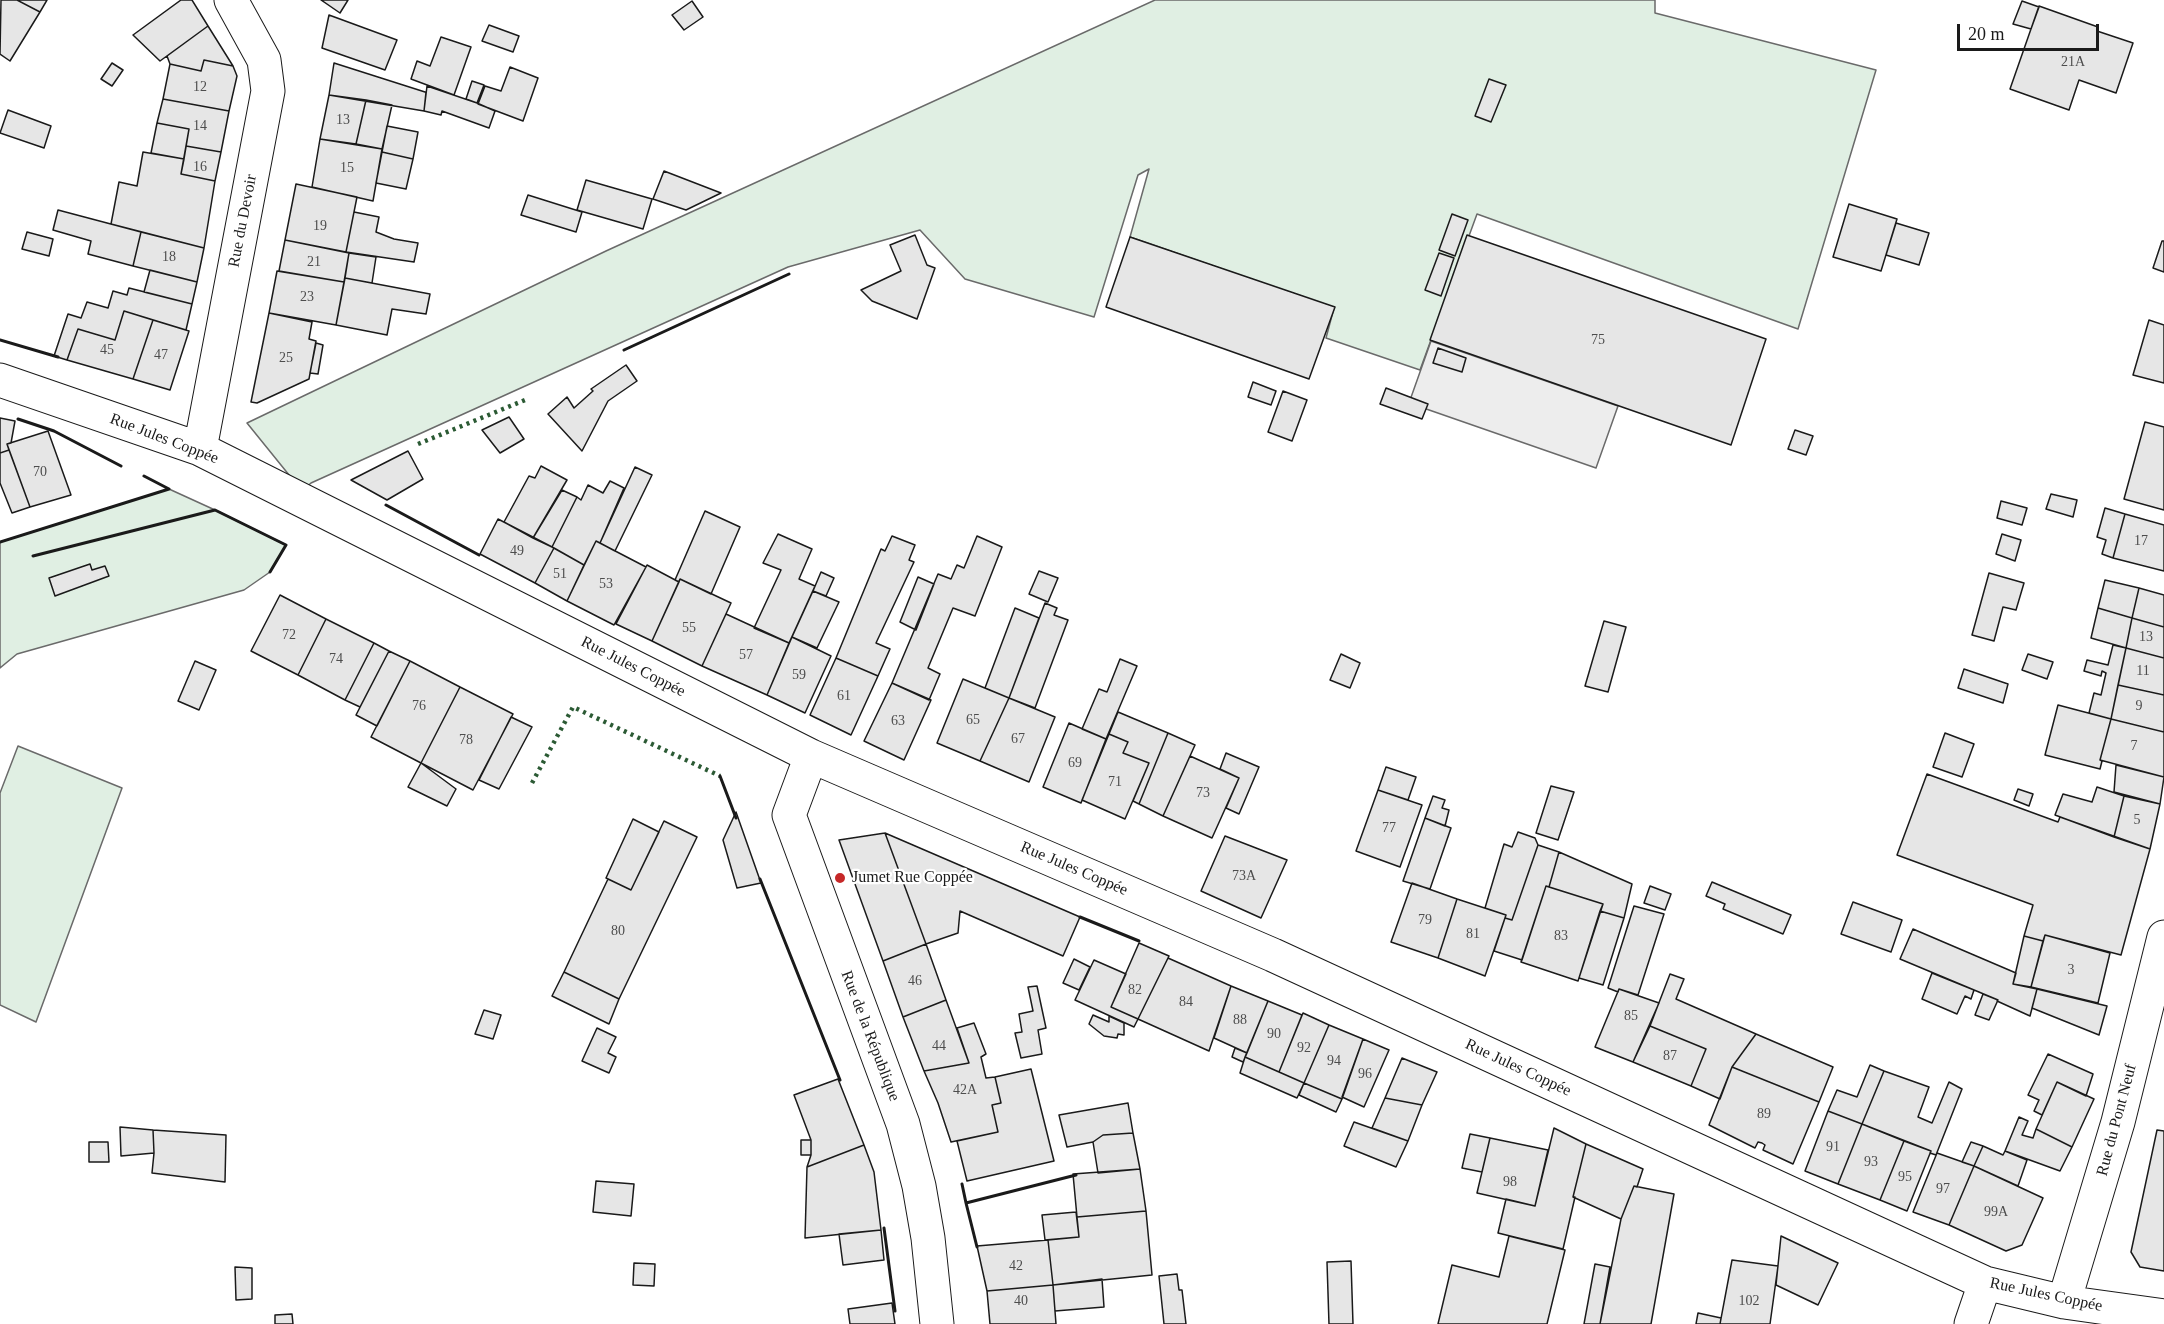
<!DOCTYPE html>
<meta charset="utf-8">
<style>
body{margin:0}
#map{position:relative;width:2164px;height:1324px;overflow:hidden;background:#fff;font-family:Georgia,serif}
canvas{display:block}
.scale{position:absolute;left:1957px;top:24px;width:142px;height:27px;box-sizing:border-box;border:3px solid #1a1a1a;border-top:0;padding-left:8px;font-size:18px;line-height:21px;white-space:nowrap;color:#1a1a1a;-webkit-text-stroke:4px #fff;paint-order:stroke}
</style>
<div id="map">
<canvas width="2164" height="1324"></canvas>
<div class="scale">20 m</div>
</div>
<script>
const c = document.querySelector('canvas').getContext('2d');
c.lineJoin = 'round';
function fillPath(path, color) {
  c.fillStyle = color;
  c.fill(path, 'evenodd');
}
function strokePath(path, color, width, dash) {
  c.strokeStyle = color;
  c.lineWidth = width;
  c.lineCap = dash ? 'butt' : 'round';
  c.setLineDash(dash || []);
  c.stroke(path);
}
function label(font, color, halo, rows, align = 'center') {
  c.font = font + ' Georgia,serif';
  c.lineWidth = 4.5;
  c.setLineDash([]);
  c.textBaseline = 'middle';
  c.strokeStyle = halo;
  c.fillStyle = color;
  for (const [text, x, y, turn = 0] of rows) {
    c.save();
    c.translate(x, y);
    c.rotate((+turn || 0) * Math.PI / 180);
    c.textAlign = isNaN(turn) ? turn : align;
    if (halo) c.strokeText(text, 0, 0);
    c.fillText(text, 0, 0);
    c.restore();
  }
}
const green = new Path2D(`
 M1155,0H1655V13L1876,70L1798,329L1477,214L1420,370L1326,338L1334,308L1130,237L1149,169L1138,175L1094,317L965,279L920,230L788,267L311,483L302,491L247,423L606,251Z
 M169,489L215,510L286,545L270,572L244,590L17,654L0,668V542Z
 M18,746L122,788L36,1022L0,1005V793Z`);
fillPath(green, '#e0efe3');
strokePath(green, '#6a6a6a', 1.5);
const parking = new Path2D(`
 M1431,341L1618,406L1596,468L1409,403Z`);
fillPath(parking, '#ededed');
strokePath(parking, '#6a6a6a', 1.5);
const building = new Path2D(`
 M1,0H17L40,12L10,61L0,54Z
 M17,0H47L40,12Z
 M181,0H192L208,26L160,61L133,35Z
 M321,0H348L340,13Z
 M692,1L703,17L684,30L672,15Z
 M2022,1L2039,7L2031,29L2013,24Z
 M2039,6L2098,27L2097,31L2133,43L2116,93L2079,80L2069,110L2010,89Z
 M329,15L397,40L385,70L322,48Z
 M489,25L519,36L513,52L482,41Z
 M208,26L233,66L204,60L201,71L170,64L167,56Z
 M441,37L471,47L454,95L411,79L417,61L430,66Z
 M204,60L233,66L237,76L229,111L163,99L170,64L201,71Z
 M112,63L123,70L112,86L101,79Z
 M334,63L425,92H426L424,111L329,95Z
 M510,67L538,78L523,121L478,104L485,86L501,91Z
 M1489,79L1506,85L1491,122L1475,116Z
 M472,81L484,85L477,103L466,99Z
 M427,86L477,103L495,111L489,128L442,111L441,115L424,111Z
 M329,95L366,100L356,144L320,139Z
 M163,99L229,111L221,152L186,146L189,129L157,123Z
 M366,100L392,105L382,149L356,144Z
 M8,110L51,126L44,148L0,133Z
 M157,123L189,129L184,159L151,153Z
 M387,126L418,132L413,159L382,152Z
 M320,139L382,149L373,201L312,187Z
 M186,146L221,152L215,181L181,174Z
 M143,152L184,159L181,174L215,181L204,248L111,224L119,182L137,186Z
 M382,152L413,159L406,189L376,183Z
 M664,171L721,193L686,210L653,199Z
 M586,180L652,199L643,229L577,210Z
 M296,184L357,197L346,252L285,240Z
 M528,195L582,212L576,232L521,215Z
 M1849,204L1897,219L1881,271L1833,257Z
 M58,210L141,232L133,266L88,254L91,241L53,230Z
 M354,212L379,217L376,232L394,239L418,243L414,262L346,252Z
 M1452,214L1468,220L1455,256L1439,250Z
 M1896,223L1929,233L1919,265L1886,255Z
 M27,232L53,239L49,256L22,249Z
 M141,232L204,248L197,282L133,266Z
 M915,235L927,265L935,268L917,319L872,301L861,290L901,271L890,245Z
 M1467,235L1766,339L1731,445L1430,340Z
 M1130,237L1335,307L1309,379L1106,307Z
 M285,240L349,253L344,282L279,271Z
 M2162,241H2164V272L2153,268Z
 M349,253L376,257L372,283L345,278Z
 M1439,253L1454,258L1441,296L1425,290Z
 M150,270L197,282L192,304L144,292Z
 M277,271L344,282L336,325L269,313Z
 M345,278L430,294L426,314L392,309L387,335L336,325Z
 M129,288L192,304L186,330L124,311L115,340L78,329L67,360L54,356L68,314L81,318L87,302L108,308L113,291L127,295Z
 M124,311L153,320L133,379L67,360L78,329L115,340Z
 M269,313L312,322L309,339L316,341L309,379L257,403L251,402Z
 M153,320L189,331L170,390L133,379Z
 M2149,320L2164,325V383L2133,375Z
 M316,343L323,345L318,374L310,373Z
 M1438,348L1466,358L1462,372L1433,363Z
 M626,365L637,381L608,401L582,451L548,414L567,397L574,408L593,391L591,389Z
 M1253,382L1276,391L1271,405L1248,397Z
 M1386,388L1428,404L1422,419L1380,404Z
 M1283,391L1307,400L1292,441L1268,432Z
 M509,417L524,439L500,453L482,430Z
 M0,418L15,421L11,443L7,444L9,450L0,453Z
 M2145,422L2164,427V510L2124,499Z
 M1795,430L1813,436L1806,455L1788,449Z
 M48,431L71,495L30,507L7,444Z
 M9,450L30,507L12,513L0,483V453Z
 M408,451L423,479L387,500L351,480Z
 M541,466L567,480L533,538L504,522L529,476L535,478Z
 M635,467L652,475L615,551L600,543Z
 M610,481L624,488L600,543L596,541L584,565L552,547L577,497L581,500L588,485L603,493Z
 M562,490L577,497L552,547L533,538Z
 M2051,494L2077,500L2073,517L2046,509Z
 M2001,501L2027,508L2022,525L1997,518Z
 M2105,508L2125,514L2113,558L2102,554L2106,540L2097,537Z
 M705,511L740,527L711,594L680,579L679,582L675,580Z
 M2125,514L2164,525V571L2113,558Z
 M498,519L554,548L535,583L480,554Z
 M778,534L812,549L799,579L815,586L789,643L754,628L781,570L763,563Z
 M2002,534L2021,540L2015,561L1996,554Z
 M892,536L915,545L909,560L914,562L876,643L890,649L878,676L836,658L881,549L885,551Z
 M977,536L1002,547L975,616L953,608L928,668L940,674L929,700L892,683L938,574L951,579L957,565L964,568Z
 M596,541L646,567L614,625L567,601Z
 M554,548L584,565L567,601L535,583Z
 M90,564L92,570L105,566L109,576L55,596L49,578Z
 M647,565L679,582L652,641L616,624Z
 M1039,571L1058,578L1048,602L1029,594Z
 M821,572L834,578L826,596L813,591Z
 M1989,573L2024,583L2016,610L2003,607L1994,641L1972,635Z
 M918,577L934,584L916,630L900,622Z
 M680,579L731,603L702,666L652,641Z
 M2105,580L2139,588L2132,618L2098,608Z
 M2139,588L2164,595V627L2132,618Z
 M813,591L839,602L817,648L792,637Z
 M280,595L326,619L298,675L251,651Z
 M1045,603L1057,608L1054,615L1068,620L1035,708L1009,698Z
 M1015,608L1039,618L1009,698L985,688Z
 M2098,608L2132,618L2126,648L2091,638Z
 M726,614L789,643L767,695L702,666Z
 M2132,618L2164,627V658L2126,648Z
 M326,619L374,643L345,700L298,675Z
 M1604,621L1626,627L1608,692L1585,686Z
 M792,637L831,656L805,713L767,695Z
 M374,643L389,651L360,707L345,700Z
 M2113,645L2126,648L2111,719L2089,713L2094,693L2101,695L2106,673L2102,671L2101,676L2084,671L2087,660L2108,665Z
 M2126,648L2164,658V695L2118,685Z
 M389,651L410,661L377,726L356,715Z
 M1341,654L1360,663L1350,688L1330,680Z
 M2028,654L2053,662L2047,679L2022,670Z
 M836,658L878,676L851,735L810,715Z
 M1120,659L1137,666L1106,739L1082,729L1099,689L1107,692Z
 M195,661L216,670L199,710L178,701Z
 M410,661L460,687L421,763L371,737Z
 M1964,669L2008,684L2003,703L1958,688Z
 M963,679L1009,698L980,761L937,743Z
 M892,683L931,700L904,760L864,741Z
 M2118,685L2164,695V732L2111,719Z
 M460,687L513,714L473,790L421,763Z
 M1009,698L1055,717L1029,782L980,761Z
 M2058,705L2111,719L2100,760L2102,761L2100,769L2045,755Z
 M1118,712L1168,733L1139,804L1133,801L1149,763L1123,753L1128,742L1109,734Z
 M511,717L532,727L499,789L479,780Z
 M2111,719L2164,732V777L2100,760Z
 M1069,723L1106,739L1081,803L1043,787Z
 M1168,733L1195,745L1163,816L1139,804Z
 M1945,733L1974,744L1962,777L1933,767Z
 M1109,734L1128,742L1123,753L1149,763L1125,819L1082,800Z
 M1226,753L1259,767L1239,814L1226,808L1239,778L1220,769Z
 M1190,756L1239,778L1212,838L1163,816Z
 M421,763L456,789L447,806L408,787Z
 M2116,765L2164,777L2160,804L2114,792Z
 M1386,767L1416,777L1408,800L1378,790Z
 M1927,774L2058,822L2060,817L2150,849L2121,955L2045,935L2043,941L2024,936L2033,905L1897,855Z
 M1551,786L1574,792L1558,840L1536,833Z
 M2097,787L2124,796L2114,837L2055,815L2063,794L2092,802Z
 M2018,789L2033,794L2029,806L2014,800Z
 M1378,790L1422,805L1400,867L1356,851Z
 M1433,796L1445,800L1442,808L1449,810L1445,826L1425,818Z
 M2124,796L2160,804L2150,849L2114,837Z
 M736,812L761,883L737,888L723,840Z
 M1425,818L1451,828L1430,889L1403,881Z
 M633,819L659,832L631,890L606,878Z
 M664,821L697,837L619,999L564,972L608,879L631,890Z
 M1518,832L1535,838L1538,845L1512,920L1505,918L1506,915L1485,908L1504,844L1512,847Z
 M885,833L1080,917L1063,956L960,911L958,933L926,944Z
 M885,833L926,944L883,961L839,840Z
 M1225,836L1287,860L1261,918L1201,891Z
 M1538,845L1559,852L1549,887L1546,886L1522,960L1494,951L1505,918L1512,920Z
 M1559,852L1632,884L1624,918L1600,911L1603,904L1549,887Z
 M1712,882L1791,915L1783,934L1723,909L1725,904L1706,896Z
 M1412,883L1457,899L1438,958L1391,942Z
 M1546,886L1603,904L1578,981L1521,962Z
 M1650,886L1671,894L1665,910L1644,903Z
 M1457,899L1506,915L1485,976L1438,958Z
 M1853,902L1902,920L1891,952L1841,934Z
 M1634,906L1664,914L1638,995L1619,989L1618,992L1608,988Z
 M1600,911L1624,918L1603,985L1579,978Z
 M1913,929L2016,973L2013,984L2037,989L2030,1016L1997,1001L1998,1000L1900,959Z
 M2045,935L2110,953L2098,1003L2031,987Z
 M2024,936L2043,941L2031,987L2013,984Z
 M1139,943L1169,956L1138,1019L1111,1007Z
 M926,944L946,1000L903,1017L883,961Z
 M1168,958L1231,986L1209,1051L1138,1019Z
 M1074,959L1090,967L1079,990L1063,983Z
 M1094,960L1126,974L1111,1007L1138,1019L1134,1027L1075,1000Z
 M564,972L619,999L609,1024L552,996Z
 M1932,973L1974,990L1971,999L1965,996L1957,1014L1922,999Z
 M1670,974L1684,979L1676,999L1756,1034L1732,1067L1720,1099L1691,1086L1706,1049L1650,1026Z
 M1037,986L1046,1028L1038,1030L1042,1054L1021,1058L1015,1033L1022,1032L1019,1014L1033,1011L1028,987Z
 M1231,986L1268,1001L1247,1053L1214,1038Z
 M1619,989L1659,1003L1633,1062L1595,1047Z
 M2037,989L2107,1006L2099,1035L2032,1008Z
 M1983,994L1998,1000L1989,1020L1975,1015Z
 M946,1000L969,1063L924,1071L903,1017Z
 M1268,1001L1302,1015L1279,1072L1245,1057Z
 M484,1010L501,1015L493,1039L475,1034Z
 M1303,1013L1329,1025L1304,1083L1279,1072Z
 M1093,1015L1109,1022V1016L1124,1023V1035L1118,1034L1117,1038L1104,1036L1089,1024Z
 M974,1023L986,1054L981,1057L986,1078L995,1077L1001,1103L992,1105L998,1132L951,1142L938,1103L924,1071L969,1063L957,1028Z
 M1329,1025L1363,1039L1342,1099L1304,1083Z
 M1650,1026L1706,1049L1691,1086L1633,1062Z
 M597,1028L616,1037L608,1053L616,1057L609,1073L582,1061Z
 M1756,1034L1833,1067L1819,1102L1732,1067Z
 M1363,1039L1389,1050L1364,1107L1342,1097Z
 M1235,1048L1247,1053L1243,1062L1232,1057Z
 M2048,1054L2093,1074L2086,1096L2057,1082L2042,1115L2034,1111L2039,1100L2028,1095Z
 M1245,1057L1304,1083L1297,1098L1240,1073Z
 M1402,1058L1437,1072L1422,1105L1385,1098Z
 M1870,1065L1884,1071L1862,1124L1828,1111L1837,1090L1857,1097Z
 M1732,1067L1819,1102L1793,1164L1763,1150L1765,1145L1762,1143L1758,1142L1755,1148L1709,1125Z
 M1031,1069L1054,1161L967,1181L957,1141L998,1132L992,1105L1001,1103L995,1077Z
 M1884,1071L1929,1087L1918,1117L1932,1123L1949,1082L1962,1089L1936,1155L1930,1153L1931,1151L1862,1124Z
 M838,1079L864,1145L807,1167L811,1155V1140L794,1095Z
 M2057,1082L2094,1099L2072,1147L2036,1129Z
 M1304,1083L1342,1099L1336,1112L1299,1095Z
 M1385,1098L1422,1105L1408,1141L1372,1128Z
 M1128,1103L1133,1133L1103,1135L1093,1142L1067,1147L1059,1115Z
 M1828,1111L1862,1124L1838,1184L1805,1171Z
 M2019,1117L2028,1121L2022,1135L2033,1138L2036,1129L2072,1147L2060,1171L2005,1151Z
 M1354,1122L1408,1141L1396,1167L1344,1146Z
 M1862,1124L1904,1141L1880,1200L1838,1184Z
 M120,1127L153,1130L154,1153L121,1156Z
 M1554,1128L1586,1144L1573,1197H1575L1563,1249L1498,1233L1506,1199L1535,1206Z
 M153,1130L226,1135L225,1182L152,1173L154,1153Z
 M2157,1130L2164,1131V1271L2140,1267L2131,1252Z
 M1133,1133L1140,1169L1098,1173L1093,1142L1103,1135Z
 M1470,1134L1490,1138L1482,1172L1462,1168Z
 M1490,1138L1548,1150L1535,1206L1477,1193Z
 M801,1140H811V1155H801Z
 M1904,1141L1931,1151L1907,1211L1880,1200Z
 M89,1142H108L109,1162H89Z
 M1971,1142L1983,1146L1974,1166L1962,1162Z
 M1586,1144L1643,1169L1637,1187L1634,1186L1621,1219L1573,1197Z
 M864,1145L874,1172L881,1230L805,1238L807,1167Z
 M1983,1146L2003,1155L2005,1151L2027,1160L2018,1186L1974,1166Z
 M1937,1153L1974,1166L1949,1225L1913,1212Z
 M1974,1166L2043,1198L2022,1245L2006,1251L1949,1225Z
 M1140,1169L1146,1211L1077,1217L1073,1174Z
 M596,1181L634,1184L631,1216L593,1212Z
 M1634,1186L1674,1194L1651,1324H1600L1621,1219Z
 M1146,1211L1152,1275L1053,1285L1048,1240L1079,1237L1077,1217Z
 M1076,1212L1079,1237L1045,1240L1042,1215Z
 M881,1230L884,1260L843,1265L839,1234Z
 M1509,1236L1565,1250L1547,1324H1438L1452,1265L1499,1277Z
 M1781,1236L1838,1263L1818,1305L1776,1285Z
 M1048,1240L1053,1285L987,1291L977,1246Z
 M1732,1260L1778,1266L1770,1324H1720Z
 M1351,1261L1353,1324H1329L1327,1262Z
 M634,1263L655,1264L654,1286L633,1285Z
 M1595,1264L1610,1267L1600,1324H1584Z
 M235,1267L252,1268V1299L236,1300Z
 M1177,1274L1179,1290H1182L1186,1324H1164L1159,1276Z
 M1102,1279L1104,1307L1055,1311L1053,1285Z
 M1053,1285L1056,1324H990L987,1291Z
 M892,1303L895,1324H850L848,1309Z
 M1698,1313L1721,1318L1720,1324H1696Z
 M292,1314L293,1324H275V1315Z`);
fillPath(building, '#e6e6e6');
strokePath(building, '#1a1a1a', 1.5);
const minor = new Path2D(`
 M0,380L200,449L811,756L1273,955L1985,1283L2064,1302L2164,1316
 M200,449L268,91L264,60L231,0
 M811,756L789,815L903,1124L919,1186L928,1238L937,1324
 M2064,1302L2118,1122L2164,937
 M1971,1324L1985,1283`);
strokePath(minor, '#1a1a1a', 35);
strokePath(minor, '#fff', 33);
strokePath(new Path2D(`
 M418,444L525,400
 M532,783L573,707L720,776`), '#2b5a34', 4.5, [3, 4.5]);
strokePath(new Path2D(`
 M0,340L58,357
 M624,350L789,274
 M18,419L54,431L121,466
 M386,505L479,555
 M0,542L169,489L144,476
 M33,556L215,510L286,545L270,572
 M720,776L736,818
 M760,879L840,1080
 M1080,917L1139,941
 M962,1184L966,1203
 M884,1228L895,1311
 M977,1247L966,1203L1076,1175`), '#1a1a1a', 3);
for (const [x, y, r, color] of [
 [840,878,6,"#c62828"]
]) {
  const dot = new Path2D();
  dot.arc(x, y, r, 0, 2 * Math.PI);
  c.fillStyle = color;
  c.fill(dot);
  strokePath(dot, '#fff', 2);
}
label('14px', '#4d4d4d', null, [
 ["21A",2073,62],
 ["12",200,87],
 ["13",343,120],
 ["14",200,126],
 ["16",200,167],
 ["15",347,168],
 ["19",320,226],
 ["18",169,257],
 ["21",314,262],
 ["23",307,297],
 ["75",1598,340],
 ["45",107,350],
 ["47",161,355],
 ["25",286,358],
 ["70",40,472],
 ["17",2141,541],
 ["49",517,551],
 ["51",560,574],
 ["53",606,584],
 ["55",689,628],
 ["72",289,635],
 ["13",2146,637],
 ["57",746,655],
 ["74",336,659],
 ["11",2143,671],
 ["59",799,675],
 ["61",844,696],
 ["76",419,706],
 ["9",2139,706],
 ["65",973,720],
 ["63",898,721],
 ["67",1018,739],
 ["78",466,740],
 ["7",2134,746],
 ["69",1075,763],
 ["71",1115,782],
 ["73",1203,793],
 ["5",2137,820],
 ["77",1389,828],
 ["73A",1244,876],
 ["79",1425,920],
 ["80",618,931],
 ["81",1473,934],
 ["83",1561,936],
 ["3",2071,970],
 ["46",915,981],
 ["82",1135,990],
 ["84",1186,1002],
 ["85",1631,1016],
 ["88",1240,1020],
 ["90",1274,1034],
 ["44",939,1046],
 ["92",1304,1048],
 ["87",1670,1056],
 ["94",1334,1061],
 ["96",1365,1074],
 ["42A",965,1090],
 ["89",1764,1114],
 ["91",1833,1147],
 ["93",1871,1162],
 ["95",1905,1177],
 ["98",1510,1182],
 ["97",1943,1189],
 ["99A",1996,1212],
 ["42",1016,1266],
 ["40",1021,1301],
 ["102",1749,1301]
]);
label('16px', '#1a1a1a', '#fff', [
 ["Rue du Devoir",243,221,-79],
 ["Rue Jules Coppée",164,439,21],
 ["Rue Jules Coppée",633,667,27],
 ["Rue Jules Coppée",1074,869,23],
 ["Rue de la République",870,1036,69],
 ["Rue Jules Coppée",1518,1068,25],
 ["Rue du Pont Neuf",2117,1120,-75],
 ["Rue Jules Coppée",2046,1295,12]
]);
label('16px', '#1a1a1a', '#fff', [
 ["Jumet Rue Coppée",852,878]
], 'left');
</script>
